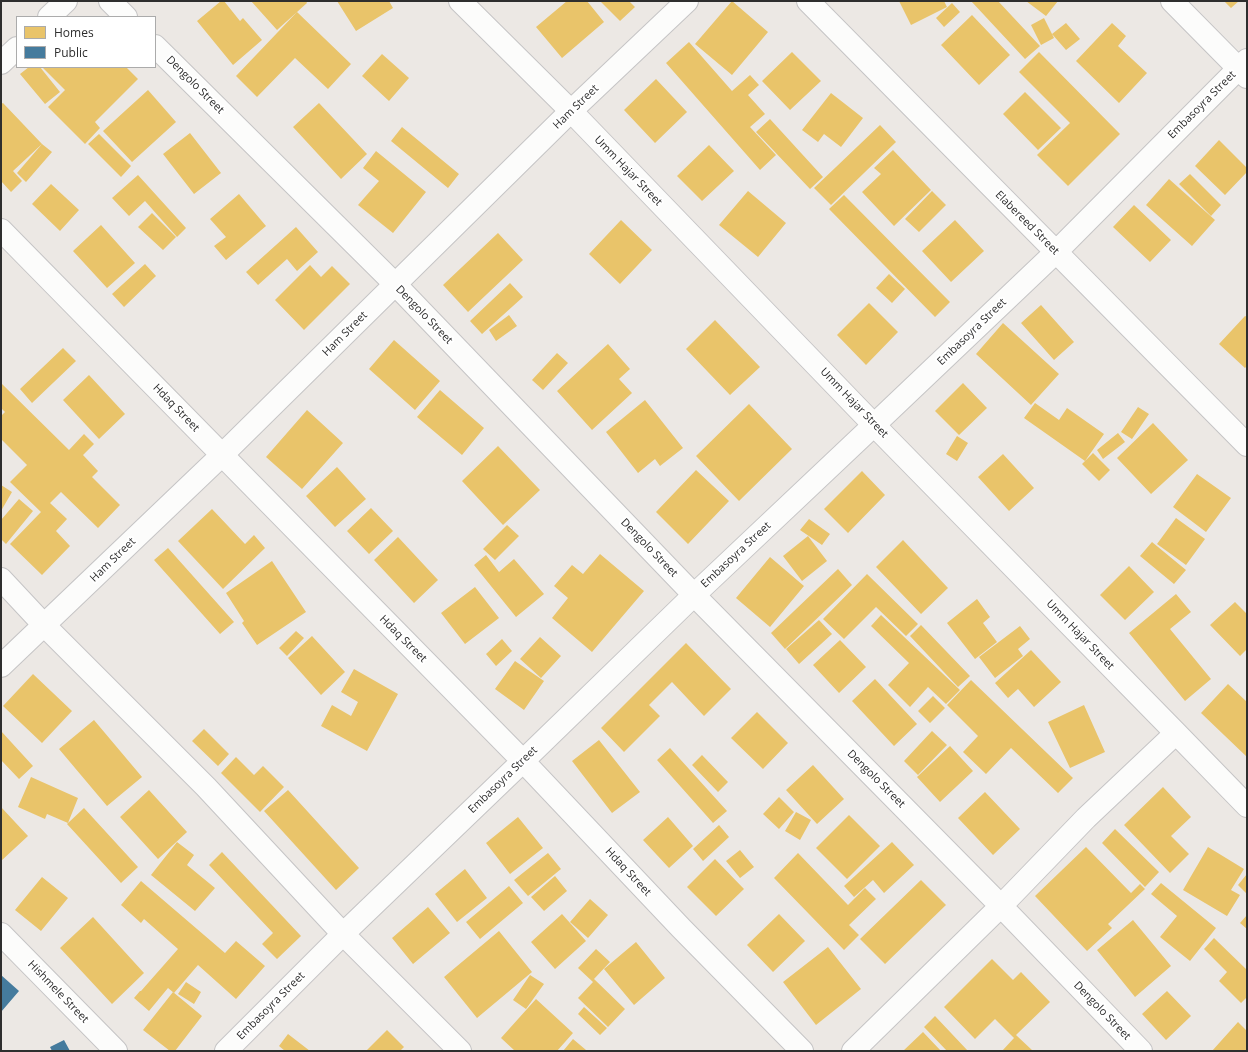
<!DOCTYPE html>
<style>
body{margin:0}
#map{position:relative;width:1248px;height:1052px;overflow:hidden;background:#ece8e4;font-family:"Open Sans",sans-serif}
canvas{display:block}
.frame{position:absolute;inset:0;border:2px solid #2e2e2e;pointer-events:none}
.legend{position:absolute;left:16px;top:16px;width:140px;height:52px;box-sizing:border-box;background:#fff;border:1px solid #ababab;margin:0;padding:5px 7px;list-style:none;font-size:12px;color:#2e2e2e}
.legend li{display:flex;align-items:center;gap:8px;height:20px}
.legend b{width:20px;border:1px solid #ababab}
</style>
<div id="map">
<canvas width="1248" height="1052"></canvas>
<div class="frame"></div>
<ul class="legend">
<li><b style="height:11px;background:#e9c46a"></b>Homes</li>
<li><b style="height:11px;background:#457b9d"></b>Public</li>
</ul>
</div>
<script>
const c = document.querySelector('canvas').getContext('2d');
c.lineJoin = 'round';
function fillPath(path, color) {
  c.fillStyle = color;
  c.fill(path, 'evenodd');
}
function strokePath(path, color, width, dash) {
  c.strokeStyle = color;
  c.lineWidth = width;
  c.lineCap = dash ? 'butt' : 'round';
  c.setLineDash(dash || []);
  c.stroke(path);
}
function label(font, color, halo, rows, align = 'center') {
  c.font = font + ' "Open Sans",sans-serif';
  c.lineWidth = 4;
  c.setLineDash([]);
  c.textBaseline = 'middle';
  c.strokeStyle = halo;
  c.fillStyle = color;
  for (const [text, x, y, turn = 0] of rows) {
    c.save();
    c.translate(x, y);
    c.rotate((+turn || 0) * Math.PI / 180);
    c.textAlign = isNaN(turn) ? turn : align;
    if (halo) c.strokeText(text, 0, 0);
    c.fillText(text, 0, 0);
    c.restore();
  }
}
fillPath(new Path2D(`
 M221,1H224L240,21L243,18L262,40L233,65L197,21Z
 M251,1H306L307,3L277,30Z
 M337,1H389L393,8L356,31Z
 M567,1H587L604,22L562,58L536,27Z
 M600,1H629L635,7L620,21Z
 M732,1L768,32L732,75L695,44Z
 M899,1H944L947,7L911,25Z
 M971,1H998L1040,46L1025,59Z
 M1026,1H1058L1046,16Z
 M1224,1H1239L1231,8Z
 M952,3L960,12L944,27L936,18Z
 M297,12L351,64L328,89L295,58L257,97L236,76Z
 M972,15L1010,55L979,85L941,45Z
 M1044,18L1054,38L1041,45L1031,25Z
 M1066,23L1080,39L1066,50L1052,34Z
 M1112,23L1126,36L1118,46L1147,73L1119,103L1076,61Z
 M689,42L732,91L750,75L759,85L748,95L765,114L750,127L776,155L760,170L666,63Z
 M792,52L821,81L790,110L762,81Z
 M1039,52L1120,134L1068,186L1037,155L1070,123L1019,72Z
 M382,54L409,78L389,101L362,76Z
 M29,67H40L60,92L45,104L20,74Z
 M42,67H126L138,79L95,122L100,128L85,144L48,107L65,90Z
 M656,79L687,112L655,143L624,110Z
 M148,90L176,122L132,162L103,131Z
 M1025,92L1061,128L1038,150L1003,114Z
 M831,93L863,118L841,147L824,134L818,142L802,130Z
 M3,103L42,144L13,171L22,181L11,192L1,181V104Z
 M319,103L367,154L341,179L293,127Z
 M770,119L823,177L810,189L756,132Z
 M880,125L896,142L831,205L814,188Z
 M402,127L459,174L448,188L391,141Z
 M190,133L221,173L194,194L163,154Z
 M99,134L131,166L121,177L88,144Z
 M1219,140L1247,168V172L1225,195L1195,166Z
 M42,144L52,152L26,182L17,173Z
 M709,145L734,171L702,201L677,176Z
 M893,150L931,190L894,226L862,192L881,174L874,168Z
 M376,151L426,192L393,233L358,205L379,181L363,168Z
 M1190,174L1221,205L1211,216L1179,184Z
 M138,175L186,228L177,237L145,201L129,216L112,198Z
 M1169,179L1215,220L1192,246L1146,205Z
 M51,184L79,210L60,231L32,204Z
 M748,191L786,223L758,257L719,225Z
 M932,191L946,205L919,232L905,219Z
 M239,194L266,226L226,260L214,246L226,237L210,219Z
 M844,195L950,302L935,317L829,209Z
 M1134,205L1171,240L1150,262L1113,227Z
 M152,213L176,237L163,250L138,227Z
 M621,220L652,250L620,284L589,254Z
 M955,220L984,251L951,282L922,251Z
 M101,225L135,263L107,288L73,251Z
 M296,227L318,252L297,271L287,259L258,285L246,272Z
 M498,233L523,260L468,312L443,285Z
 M145,264L156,276L124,307L112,294Z
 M310,265L321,277L332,266L350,284L304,330L275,300Z
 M889,274L905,289L892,303L876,288Z
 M510,283L523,297L482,334L470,321Z
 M869,303L898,332L866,365L837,335Z
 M1041,305L1074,342L1054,360L1021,323Z
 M509,315L517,326L496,341L489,330Z
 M1245,316L1247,317V366L1245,368L1219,344Z
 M715,320L760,367L730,395L686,349Z
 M1003,323L1059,374L1031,405L976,354Z
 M394,340L440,381L415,410L369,369Z
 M608,344L630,369L619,379L632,393L592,430L557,391Z
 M63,348L76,361L32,403L20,389Z
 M557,353L568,363L543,390L532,380Z
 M89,375L125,414L99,439L63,400Z
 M1,383L69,450L84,434L94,444L83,455L98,471L92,477L120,505L98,528L61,492L50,503L67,519L56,531L70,546L42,575L10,544L41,512L10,482L27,465L1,439V416L5,412L1,408Z
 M963,383L987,408L959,435L935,411Z
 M440,390L484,428L462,455L417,417Z
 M645,400L683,448L660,466L655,459L638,473L606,432Z
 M1035,403L1059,420L1067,408L1104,434L1085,461L1024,418Z
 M749,404L792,449L739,501L696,456Z
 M1138,407L1149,414L1132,439L1121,432Z
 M307,410L343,443L302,489L266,457Z
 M1153,423L1188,460L1151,494L1117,458Z
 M1118,433L1125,442L1103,459L1097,450Z
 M957,436L968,443L957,461L946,454Z
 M498,446L540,490L503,525L462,481Z
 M1093,453L1110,470L1099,481L1082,464Z
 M1003,454L1034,488L1009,511L978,477Z
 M337,467L366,499L335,527L306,496Z
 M696,470L729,501L688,544L656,512Z
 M862,471L885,495L848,533L824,509Z
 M1197,474L1231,498L1206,532L1173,507Z
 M1,485L12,492L1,511Z
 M19,499L33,511L6,544L1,539V520Z
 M371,508L393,531L369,554L347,531Z
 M212,509L245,544L254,535L265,548L223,589L178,541Z
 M1176,518L1205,539L1186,565L1157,544Z
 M809,519L830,534L822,545L800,530Z
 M507,525L519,536L495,560L483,549Z
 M808,536L827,561L802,581L783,556Z
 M398,537L438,580L414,603L374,560Z
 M903,540L948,588L921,614L876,567Z
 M1152,542L1186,570L1174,584L1140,556Z
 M168,548L234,622L220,634L154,560Z
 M600,554L644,591L592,652L552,618L568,598L554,586L572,565L583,574Z
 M486,555L499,572L514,559L544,594L516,617L474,565Z
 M770,557L804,586L770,627L736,598Z
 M272,561L306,612L257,645L242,623L244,621L226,593Z
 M1129,566L1154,592L1125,620L1100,595Z
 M838,569L852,585L785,649L771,633Z
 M867,574L918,624L906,636L876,607L844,639L823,619Z
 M475,587L499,618L465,644L441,613Z
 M1176,594L1191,612L1170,629L1211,679L1185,701L1129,633Z
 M977,599L990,617L983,623L997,642L975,659L947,623Z
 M1235,602L1247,614V649L1240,656L1210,625Z
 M881,615L960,690L946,704L928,687L910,707L888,685L909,663L871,626Z
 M819,620L832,634L799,664L786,649Z
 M921,625L970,676L958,687L910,636Z
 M1020,626L1030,639L1018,649L1023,656L995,678L979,657Z
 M296,631L304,638L287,656L279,648Z
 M312,636L345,672L321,695L288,658Z
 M540,637L561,656L541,678L520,659Z
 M502,639L512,651L496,666L486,654Z
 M840,640L866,667L839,693L813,665Z
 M686,643L731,689L704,716L672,682L649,705L660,716L624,752L601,728Z
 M1031,650L1061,682L1034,707L1018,689L1008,698L995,683Z
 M515,661L544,681L524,710L495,689Z
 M354,669L398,694L367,751L321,726L332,705L351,716L358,702L341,692Z
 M33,674L72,711L42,743L3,706Z
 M875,679L917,724L894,746L852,701Z
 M971,680L1073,778L1058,793L1011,748L986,774L963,752L978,736L947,705Z
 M1228,684L1247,702V757L1201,713Z
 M933,696L945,708L930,723L918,711Z
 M1084,705L1105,752L1070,768L1048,722Z
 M757,712L788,743L763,769L731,738Z
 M94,720L142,777L107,806L59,749Z
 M204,729L229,754L218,766L192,741Z
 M1,731L33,766L19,779L1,760Z
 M932,731L947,745L918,775L904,761Z
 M599,740L640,792L612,813L572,761Z
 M950,746L973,771L940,802L917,777Z
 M670,748L727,811L713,823L657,760Z
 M702,755L728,782L718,792L692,765Z
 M236,757L254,775L263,766L284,787L260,812L221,773Z
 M813,765L844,799L817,824L786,790Z
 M31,777L78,798L68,823L47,814L45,819L18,807Z
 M1163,787L1191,817L1171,836L1189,854L1170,873L1124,825Z
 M149,790L187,832L158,859L120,817Z
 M288,790L359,868L336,890L264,811Z
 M985,792L1020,829L993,855L958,818Z
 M779,797L794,812L779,829L763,814Z
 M1,807L28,836L1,861Z
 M84,808L138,867L121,883L67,824Z
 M796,812L811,820L800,840L785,831Z
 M849,815L880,846L847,879L816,848Z
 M518,817L543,848L510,874L486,843Z
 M668,817L693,846L669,868L643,840Z
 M719,825L729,837L703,861L693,849Z
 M1115,829L1159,872L1145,887L1102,843Z
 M177,842L194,855L187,865L215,888L195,911L151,875Z
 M892,842L914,865L884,893L873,880L854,897L844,886Z
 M1086,847L1131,893L1140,884L1145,889L1108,924L1112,928L1087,951L1035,896Z
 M1208,847L1244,869L1231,890L1240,895L1227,916L1183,890Z
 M740,850L754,867L740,878L726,861Z
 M222,852L301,936L277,959L262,944L273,933L209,865Z
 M548,853L561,869L528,896L514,880Z
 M798,853L848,905L865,888L876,899L849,925L859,935L844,950L774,878Z
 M715,859L744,889L716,916L687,887Z
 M465,869L487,898L457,922L435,894Z
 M1247,874V894L1238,885Z
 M555,876L567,891L544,911L531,897Z
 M42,877L68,898L41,931L15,910Z
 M921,880L946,905L885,964L860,939Z
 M141,881L225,953L236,941L265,966L236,999L198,965L174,993L168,988L149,1011L134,998L140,991H141L178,949L144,919L141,923L121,905Z
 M1161,883L1216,928L1190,961L1160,937L1177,916L1151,894Z
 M509,886L523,903L480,939L466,922Z
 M590,899L608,915L588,938L570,922Z
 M428,907L450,933L413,964L392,938Z
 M562,914L586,941L555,969L531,942Z
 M779,914L805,941L773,972L747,945Z
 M1247,915V929L1240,923Z
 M93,917L144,973L112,1004L60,948Z
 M1133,920L1171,966L1135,997L1097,950Z
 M499,931L532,972L477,1018L444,977Z
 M1214,938L1247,970V997L1241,1003L1219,981L1227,972L1204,949Z
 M636,942L665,978L634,1005L604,969Z
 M828,947L861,989L816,1025L783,982Z
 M596,949L610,962L594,979L625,1009L608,1027L578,998L593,982L578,968Z
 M992,959L1013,980L1021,972L1050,1002L1016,1035L1033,1051H1002L1014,1038L995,1019L975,1039L944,1007Z
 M530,975L544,984L526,1009L513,1000Z
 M186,982L201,992L194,1004L178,994Z
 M1167,991L1191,1016L1166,1040L1142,1014Z
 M173,992L202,1016L175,1051H170L143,1030Z
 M536,999L573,1033L557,1051H515L501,1038Z
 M584,1007L607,1028L600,1035L578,1014Z
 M935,1016L968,1051H947L924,1027Z
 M1238,1022L1247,1031V1051H1212Z
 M387,1030L404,1047L400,1051H366Z
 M923,1032L941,1051H903Z
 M288,1034L310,1051H285L279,1046Z
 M573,1039L586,1050L585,1051H563Z`), '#e9c46a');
fillPath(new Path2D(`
 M1,975L19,991L1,1012Z
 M64,1040L70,1051H52L50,1047Z`), '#457b9d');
const minor = new Path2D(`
 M110,1L126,17
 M460,1L571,111L874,425L1176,733L1247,806
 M808,1L1247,445
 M1172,1L1247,77
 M49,17L66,1
 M155,46L395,284L694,595L1001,906L1141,1051
 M1,63L17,48
 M1,230L523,761L681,928L802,1051
 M1,579L44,625L206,787L343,934L460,1051
 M1,934L116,1051
 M226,1051L343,934L523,761L694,595L874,425L1056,252L1247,60
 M853,1051L1001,906L1086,818L1176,733`);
const tertiary = new Path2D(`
 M1,666L222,455L571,111L687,1`);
strokePath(minor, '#c5c4c5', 24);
strokePath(tertiary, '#c5c4c5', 24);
strokePath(minor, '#fcfcfb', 22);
strokePath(tertiary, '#fcfcfb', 22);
label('11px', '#2e2e2e', '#fff', [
 ["Dengolo Street",195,85,45],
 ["Embasoyra Street",1202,105,-45],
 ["Ham Street",576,107,-44],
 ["Umm Hajar Street",628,171,46],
 ["Elabereed Street",1027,223,45],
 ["Dengolo Street",424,315,46],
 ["Embasoyra Street",972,332,-44],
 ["Ham Street",345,334,-45],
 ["Umm Hajar Street",854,403,46],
 ["Hdaq Street",176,408,46],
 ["Dengolo Street",649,548,46],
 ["Embasoyra Street",736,555,-43],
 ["Ham Street",113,560,-44],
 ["Umm Hajar Street",1080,635,46],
 ["Hdaq Street",403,639,45],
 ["Dengolo Street",876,779,45],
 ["Embasoyra Street",503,780,-44],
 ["Hdaq Street",628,872,47],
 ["Hishmele Street",58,992,46],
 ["Embasoyra Street",271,1006,-45],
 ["Dengolo Street",1102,1011,46]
]);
</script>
